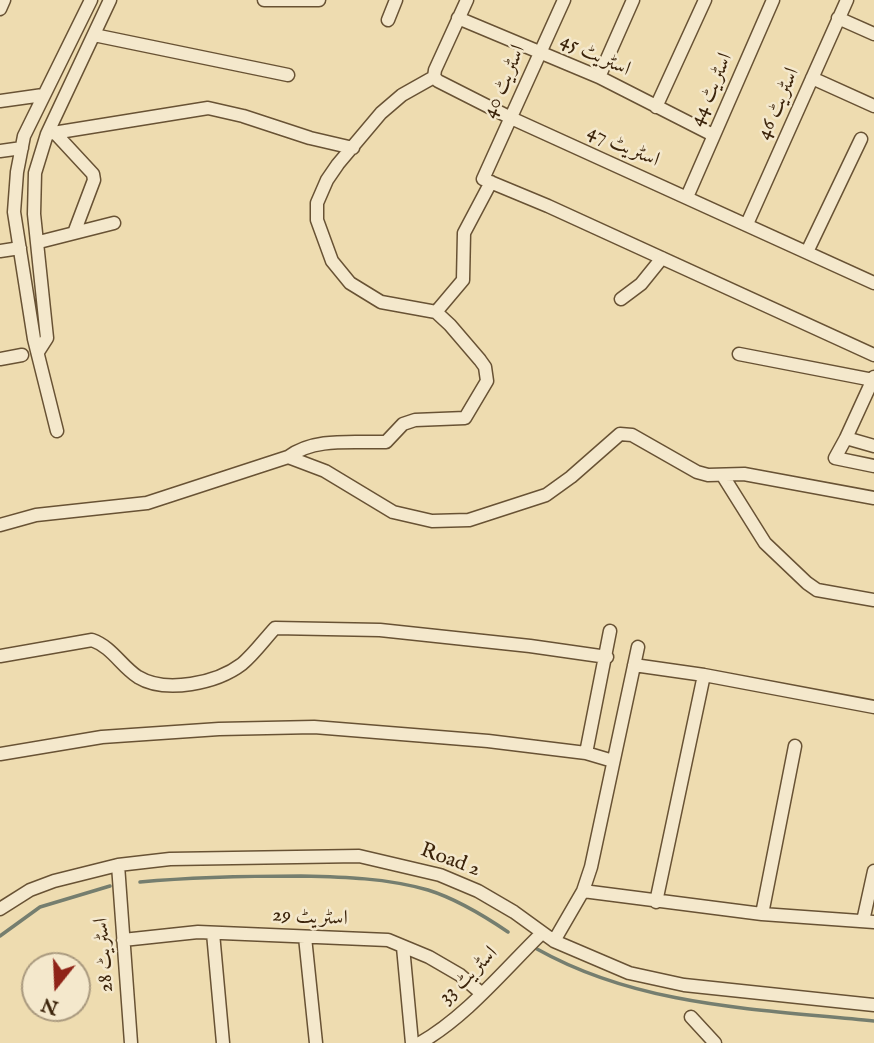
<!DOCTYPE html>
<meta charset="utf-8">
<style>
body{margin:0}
#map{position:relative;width:874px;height:1043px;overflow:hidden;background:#eedcb0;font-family:"IM FELL English",serif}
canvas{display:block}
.north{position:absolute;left:21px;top:952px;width:70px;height:70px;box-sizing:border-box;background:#f4e8cc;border:2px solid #aa9a7f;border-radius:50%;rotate:198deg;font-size:19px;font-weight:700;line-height:28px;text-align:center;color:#3c240b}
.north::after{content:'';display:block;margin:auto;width:24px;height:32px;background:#8f2418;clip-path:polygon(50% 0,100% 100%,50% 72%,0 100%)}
</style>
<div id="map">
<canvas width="874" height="1043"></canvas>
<div class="north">N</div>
</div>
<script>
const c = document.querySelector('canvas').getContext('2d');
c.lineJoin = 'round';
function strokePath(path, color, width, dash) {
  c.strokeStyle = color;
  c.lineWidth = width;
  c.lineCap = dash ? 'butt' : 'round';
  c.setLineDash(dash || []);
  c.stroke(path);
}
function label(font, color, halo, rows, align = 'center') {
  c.font = font + ' "IM FELL English",Amiri,serif';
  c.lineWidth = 5;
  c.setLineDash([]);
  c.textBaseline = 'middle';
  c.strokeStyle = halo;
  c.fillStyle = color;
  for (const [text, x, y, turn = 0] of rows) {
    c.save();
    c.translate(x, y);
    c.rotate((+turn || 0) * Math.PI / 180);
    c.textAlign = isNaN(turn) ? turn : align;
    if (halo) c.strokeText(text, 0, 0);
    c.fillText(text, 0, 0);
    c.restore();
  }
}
strokePath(new Path2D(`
 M140,882C194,877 247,876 301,876C344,877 386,878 428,890C457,899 483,915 508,932
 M0,936L40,907L110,886
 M537,949C640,1007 759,1009 874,1021`), '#757e6f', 3.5);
const minor = new Path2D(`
 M264,0H319
 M467,0L435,70L434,77L438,81L511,118L874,283
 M564,0L483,179L548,206L874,355
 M0,9L4,0
 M458,18L599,77L713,135
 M838,18L874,34
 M388,20L396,0
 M94,35L288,75
 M599,77L633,0
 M812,78L874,106
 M0,101L43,95
 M656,107L705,0
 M55,133L93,174L94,180L74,233
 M47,134L208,108L243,116L310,138L353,148
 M0,151L22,148
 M687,197L773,0
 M747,224L847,0
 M39,242L114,223
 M0,251L20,248
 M807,252L861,139
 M621,299L641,284L662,258
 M436,312L463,280L464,233L491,182
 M38,352L47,338L34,214L35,173L47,134L110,0
 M739,354L873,380
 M0,359L22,355
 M57,431L34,339L14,212L17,172L24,136L91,0
 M846,438L874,377
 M874,446L846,438L835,458L874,466
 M288,457C315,437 353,443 386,442L403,424L415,420L465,418L487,381L485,367L480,360L450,325L436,312L381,302L350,283L332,261L317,220V203L327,180L338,164L381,113L402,95L434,77
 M723,476L765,543L807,583L817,590L874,600
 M0,525L36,515L147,503L288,457L325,471L393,512L432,521L469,520L546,495L571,477L620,434L632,435L697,472L708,475L744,474L874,498
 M0,656L92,640C112,647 121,666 138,677C166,694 217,683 242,664C254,654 264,640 275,628L380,630L530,646L607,657
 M634,665L704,675L874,707
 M586,753L610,631
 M0,754L102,737L219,729L314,727L488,741L586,753L613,761
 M118,865L131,1043
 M583,891L762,914L874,922
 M656,902L704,675
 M0,909L30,890L54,881L118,865L170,859L359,856L440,875L478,891L514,912L554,941L629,973L684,985L874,1005
 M762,914L795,746
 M863,921L874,871
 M213,933L223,1043
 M305,937L316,1043
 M123,940L198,932L388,940L429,957L460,975L481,993
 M554,941L583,891L591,867L638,647
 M403,947L412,1043
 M691,1017L715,1043
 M420,1043C466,1017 504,970 542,933`);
strokePath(minor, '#685234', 15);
strokePath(minor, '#f4e8cc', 12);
label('21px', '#3c240b', '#f4e8cc', [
 ["اسٹریٹ 45",595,56,25],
 ["اسٹریٹ 40",505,82,-66],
 ["اسٹریٹ 44",712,90,-66],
 ["اسٹریٹ 46",779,104,-66],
 ["اسٹریٹ 47",623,147,24],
 ["Road 2",450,861,20],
 ["اسٹریٹ 29",310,918,3],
 ["اسٹریٹ 28",105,955,-94],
 ["اسٹریٹ 33",469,976,-44]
]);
</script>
